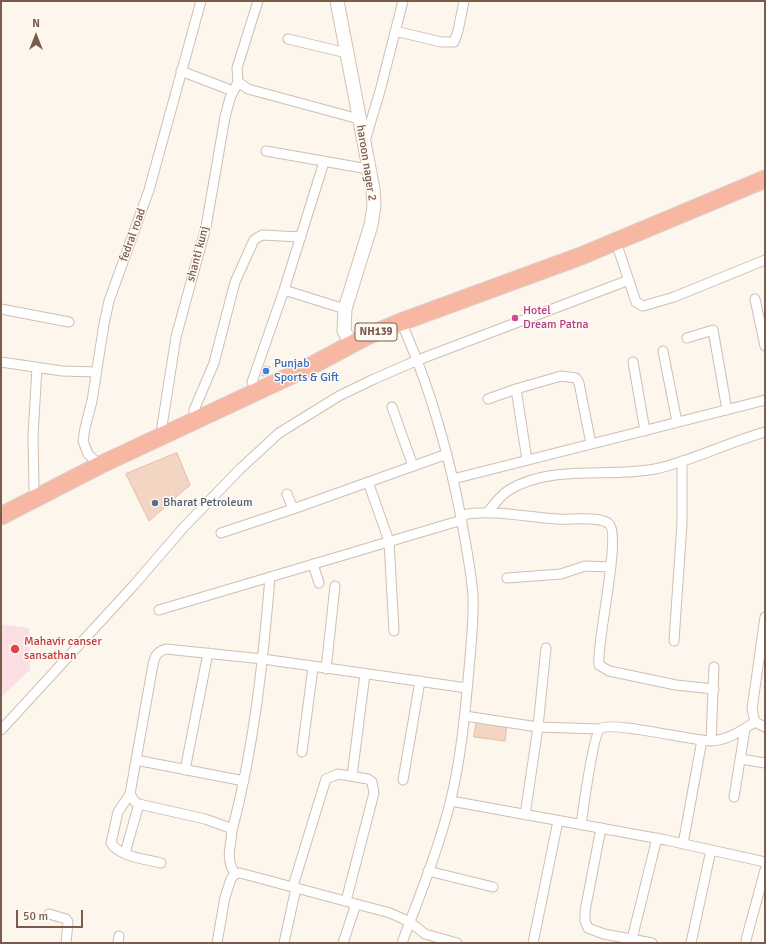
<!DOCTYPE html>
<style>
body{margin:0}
#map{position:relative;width:766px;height:944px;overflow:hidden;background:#fdf6ec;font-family:Signika,sans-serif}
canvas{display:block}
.frame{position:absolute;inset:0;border:2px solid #7a5c4d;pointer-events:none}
.north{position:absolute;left:16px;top:16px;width:40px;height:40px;-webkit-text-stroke:3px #fffaf3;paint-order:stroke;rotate:0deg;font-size:11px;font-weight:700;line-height:16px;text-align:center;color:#7a5c4d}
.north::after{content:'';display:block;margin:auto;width:14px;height:18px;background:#7a5c4d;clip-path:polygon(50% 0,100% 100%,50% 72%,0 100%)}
.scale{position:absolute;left:16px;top:910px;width:67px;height:18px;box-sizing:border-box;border:2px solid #7a5c4d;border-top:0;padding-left:5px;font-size:12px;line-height:14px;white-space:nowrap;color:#7a5c4d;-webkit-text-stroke:3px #fffaf3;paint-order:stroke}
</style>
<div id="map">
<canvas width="766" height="944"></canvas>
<div class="frame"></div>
<div class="north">N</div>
<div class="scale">50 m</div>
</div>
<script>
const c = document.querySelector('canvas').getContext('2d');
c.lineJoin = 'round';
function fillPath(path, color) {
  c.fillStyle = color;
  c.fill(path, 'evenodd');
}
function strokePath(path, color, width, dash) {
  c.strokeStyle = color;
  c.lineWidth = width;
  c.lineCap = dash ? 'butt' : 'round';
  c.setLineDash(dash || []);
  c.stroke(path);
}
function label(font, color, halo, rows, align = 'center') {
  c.font = font + ' Signika,sans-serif';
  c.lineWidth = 3;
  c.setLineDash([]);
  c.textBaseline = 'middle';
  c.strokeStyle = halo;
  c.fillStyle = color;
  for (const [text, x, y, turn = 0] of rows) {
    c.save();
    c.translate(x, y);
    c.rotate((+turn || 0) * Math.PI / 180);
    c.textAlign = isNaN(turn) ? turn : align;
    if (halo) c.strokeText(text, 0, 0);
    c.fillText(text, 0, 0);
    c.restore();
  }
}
fillPath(new Path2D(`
 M1,624L29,628L30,670L1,697Z`), '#fbdfe3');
const building = new Path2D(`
 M265,366L270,367L268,375L262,376Z
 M177,453L190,485L149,521L126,474Z
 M477,720L507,725L505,741L474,737Z`);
fillPath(building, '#f3d5c3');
strokePath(building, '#e6bba3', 1);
const street = new Path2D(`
 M258,1L237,68L238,82L248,89L359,119
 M395,31L441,42H454L458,31L464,1
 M288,39L347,53
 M181,71L233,91
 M365,141L380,91L403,1
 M266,151L368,169
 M616,242L636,302L643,306L674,297L765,260
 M284,290L345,309
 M755,299L765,346
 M1,309L69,322
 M401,322C426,377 443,434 456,493C463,527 470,561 473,595C474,620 471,645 469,669C465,713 461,760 450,803C438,851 419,897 402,943
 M687,338L713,330L727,410
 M663,351L677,422
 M1,362L62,371L96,372
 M633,362L645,431
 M252,382L284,290L324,162
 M488,399L516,389
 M392,407L413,466
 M194,410L214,363L235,282L254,240L262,235L301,237
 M162,426L176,337L206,227L225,117L230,98L238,82
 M527,460L516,389L561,376L576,378L579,383L591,444
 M100,465L88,454L83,441L85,428L92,401L104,324L109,301L149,190L201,1
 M453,479L765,400
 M368,482L389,541L394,631
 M34,488L33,436L37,367
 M287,494L293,509
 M488,512C494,504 501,495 509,490C552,464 608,478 655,469C693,461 728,442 765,432
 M461,515C494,509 524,517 557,519C571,520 597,516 608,523C623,531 596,643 599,665L609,671L676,685L714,689
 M221,533L293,509L447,454
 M313,564L319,583
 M507,578L561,574L585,566L611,567
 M159,610L462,520
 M765,617L752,709L755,722L765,727
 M674,641L682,523V461
 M326,669L335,586
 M465,716L538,727L600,729
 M1,730L134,585L184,527L240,469L279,433L339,396L374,379L418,360L629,280
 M711,741L714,667
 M302,752L313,667
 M741,759L765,763
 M136,760L244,781
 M185,770L208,653
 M352,776L365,674
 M403,780L420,681
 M130,794L118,812L111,843C120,857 145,859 161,863
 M734,797L745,729
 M451,801L666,840L765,862
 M525,815L538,727L546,648
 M581,825C583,811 593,735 600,729C610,720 692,741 711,741C728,740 741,731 755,722
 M601,828L585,911V921L588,928L604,934L652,943
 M232,831C254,747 263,663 270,577
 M683,844L702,740
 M125,853L139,804
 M428,871L493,887
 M235,874C222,854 236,837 230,828L205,819L139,804L135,802L130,794L152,670C154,659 155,652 166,649L263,659L467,688
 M293,886L326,779L338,774L368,779L372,782L374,793L346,901
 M49,914L66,919L68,922L66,943
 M632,939L657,838
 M746,940L765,870
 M118,943L119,936
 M217,943L225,897L231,879L235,874L240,873L390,913L410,922L425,934L457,943
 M284,943L296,888
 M343,943L356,904
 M533,943L558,821
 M691,943L711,850`);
const secondary = new Path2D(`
 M337,1L373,189L374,206L371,225L345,309L344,331L352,345`);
const highway = new Path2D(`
 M1,516L100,465L307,368L367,336L401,322L581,256L765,179`);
strokePath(street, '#d1beb0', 11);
strokePath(secondary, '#d6c0b0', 15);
strokePath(highway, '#dad1cd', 19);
strokePath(street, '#fff', 9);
strokePath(secondary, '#fff', 13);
strokePath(highway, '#f7b7a3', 17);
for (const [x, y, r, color] of [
 [515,318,4,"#d1479c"],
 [266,371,4,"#3f7fe0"],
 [155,503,4,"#5c6f8a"],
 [15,649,5,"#e0444e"]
]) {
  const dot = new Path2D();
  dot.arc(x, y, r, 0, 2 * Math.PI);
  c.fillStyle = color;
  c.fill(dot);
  strokePath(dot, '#fffaf3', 1.5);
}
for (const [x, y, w] of [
 [376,332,42]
]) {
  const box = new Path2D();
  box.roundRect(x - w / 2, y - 9, w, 18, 3);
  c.fillStyle = '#fffaf3';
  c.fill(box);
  strokePath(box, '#7a5c4d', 1);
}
label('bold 11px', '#7a5c4d', null, [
 ["NH139",376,332]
]);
label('12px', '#7a5c4d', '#fffaf3', [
 ["haroon nager 2",366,163,81],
 ["fedral road",133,235,-70],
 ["shanti kunj",198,254,-75]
]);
label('12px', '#b23c85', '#fffaf3', [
 ["Hotel",523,311],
 ["Dream Patna",523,325]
], 'left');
label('12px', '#366cbe', '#fffaf3', [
 ["Punjab",274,364],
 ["Sports & Gift",274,378]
], 'left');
label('12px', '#4e5e75', '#fffaf3', [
 ["Bharat Petroleum",163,503]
], 'left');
label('12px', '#be3a42', '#fffaf3', [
 ["Mahavir canser",24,642],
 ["sansathan",24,656]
], 'left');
</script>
